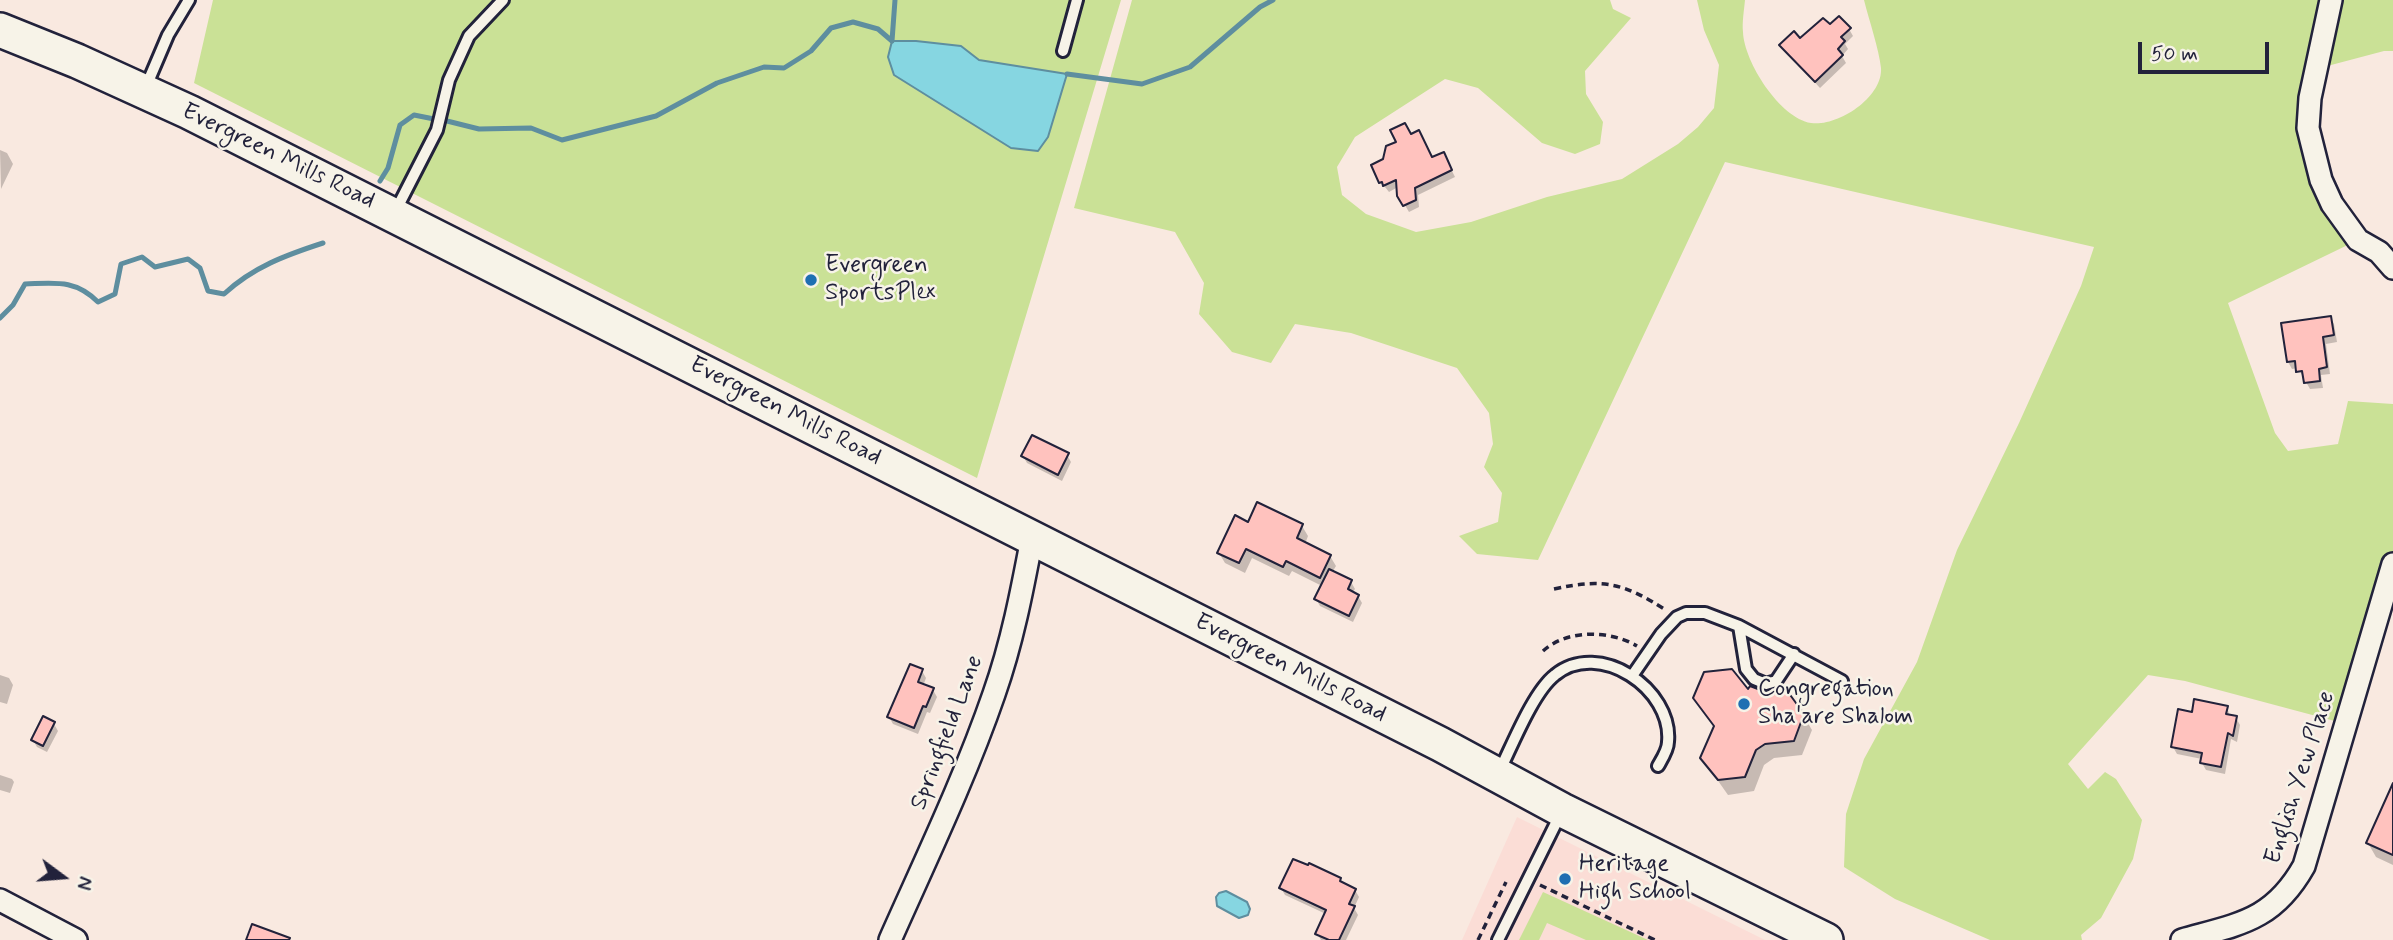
<!DOCTYPE html>
<style>
body{margin:0}
#map{position:relative;width:2393px;height:940px;overflow:hidden;background:#f9e9e0;font-family:Mynerve,sans-serif}
canvas{display:block}
.north{position:absolute;left:28px;top:842px;width:70px;height:70px;-webkit-text-stroke:5px #f7f3e8;paint-order:stroke;rotate:106deg;font-size:19px;font-weight:700;line-height:28px;text-align:center;color:#22223b}
.north::after{content:'';display:block;margin:auto;width:24px;height:32px;background:#22223b;clip-path:polygon(50% 0,100% 100%,50% 72%,0 100%)}
.scale{position:absolute;left:2138px;top:42px;width:131px;height:32px;box-sizing:border-box;border:4px solid #22223b;border-top:0;padding-left:9px;font-size:21px;line-height:24px;white-space:nowrap;color:#22223b;-webkit-text-stroke:5px #f7f3e8;paint-order:stroke}
</style>
<div id="map">
<canvas width="2393" height="940"></canvas>
<div class="north">N</div>
<div class="scale">50 m</div>
</div>
<script>
const c = document.querySelector('canvas').getContext('2d');
c.lineJoin = 'round';
function fillPath(path, color) {
  c.fillStyle = color;
  c.fill(path, 'evenodd');
}
function strokePath(path, color, width, dash) {
  c.strokeStyle = color;
  c.lineWidth = width;
  c.lineCap = dash ? 'butt' : 'round';
  c.setLineDash(dash || []);
  c.stroke(path);
}
function label(font, color, halo, rows, align = 'center') {
  c.font = font + ' Mynerve,sans-serif';
  c.lineWidth = 5;
  c.setLineDash([]);
  c.textBaseline = 'middle';
  c.strokeStyle = halo;
  c.fillStyle = color;
  for (const [text, x, y, turn = 0] of rows) {
    c.save();
    c.translate(x, y);
    c.rotate((+turn || 0) * Math.PI / 180);
    c.textAlign = isNaN(turn) ? turn : align;
    if (halo) c.strokeText(text, 0, 0);
    c.fillText(text, 0, 0);
    c.restore();
  }
}
fillPath(new Path2D(`
 M1517,817L1765,940H1462Z`), '#fbddd6');
fillPath(new Path2D(`
 M213,0H1121L977,478L194,83Z
 M1132,0H1610L1613,9L1631,18L1585,71L1586,94L1603,122L1600,144L1575,154L1542,143L1478,88L1445,79L1355,137L1337,167L1342,195L1366,214L1416,232L1471,222L1547,197L1622,179L1678,144L1698,127L1714,108L1719,65L1704,30L1697,0H1745C1744,11 1742,22 1743,32C1744,62 1780,118 1811,123C1838,127 1883,97 1881,68C1879,49 1869,20 1864,0H2393V51H2384L2316,69L2308,128L2358,240L2228,303L2275,433L2288,451L2338,444L2348,401L2393,404V564L2346,724L2185,681L2148,675L2068,764L2088,789L2105,772L2116,779L2142,820L2133,859L2101,918L2081,935L2082,940H1990L1895,899L1844,867L1846,814L1864,759L1917,662L1957,550L2019,423L2081,286L2094,247L1725,162L1538,560L1477,554L1459,536L1498,522L1502,493L1484,467L1493,444L1489,413L1457,368L1351,333L1295,324L1271,363L1232,352L1199,314L1204,283L1175,232L1074,208Z
 M1543,892L1648,940H1586L1547,923L1539,940H1519Z`), '#cae196');
const water = new Path2D(`
 M892,41H916L961,46L979,60L1067,74L1048,137L1038,151L1011,148L894,75L888,57Z
 M1226,891L1247,902L1250,909L1248,915L1239,918L1217,906L1216,897L1219,893Z`);
fillPath(water, '#86d6e1');
strokePath(water, '#5e8e9f', 2);
fillPath(new Path2D(`
 M1830,27L1849,29L1853,36L1845,44L1848,49L1842,56L1846,63L1820,88L1781,46Z
 M1411,136L1432,159L1447,161L1455,177L1418,195L1419,207L1409,212L1399,195L1398,187L1389,192L1381,182L1384,160Z
 M0,150L7,153L13,164L1,189Z
 M2330,317L2334,324L2337,342L2326,344L2330,374L2321,375L2323,388L2310,389L2298,368L2292,369L2288,362Z
 M1067,455L1071,462L1062,481L1027,463L1023,456Z
 M1249,524L1302,526L1308,536L1305,544L1330,556L1336,566L1333,571L1351,582L1355,589L1352,593L1358,596L1362,603L1353,622L1320,606L1316,599L1322,586L1292,571L1289,576L1252,558L1245,573L1225,563L1219,553Z
 M922,671L926,678L923,686L933,690L937,697L930,713L927,712L918,734L893,724L889,717Z
 M0,675L9,678L13,685L7,704L0,702Z
 M1749,692L1762,693L1764,696L1803,715L1812,730L1802,755L1774,758L1764,765L1754,791L1728,795L1702,758L1715,728L1695,698Z
 M2227,707L2230,717L2236,718L2240,725L2237,742L2231,739L2225,774L2206,770L2202,763V759L2177,754L2173,747L2193,714Z
 M54,724L58,731L47,752L37,747L33,740Z
 M0,775L12,779L14,782L10,793L0,790Z
 M2393,787V865L2376,857L2368,843Z
 M1340,879L1342,884L1355,890L1359,897L1354,908L1358,915L1346,940H1321L1317,933L1326,914L1285,895L1281,888Z`), '#0003');
strokePath(new Path2D(`
 M892,41L895,0
 M1067,74L1142,84L1190,67L1260,7L1273,0
 M447,121L479,129L531,128L562,140L656,116L717,83L764,67L784,68L811,51L831,28L853,22L878,29L892,41
 M380,181L388,168L400,125L414,115L434,119
 M0,318L13,305L25,284C55,283 75,279 98,302L115,294L121,264L142,257L155,267L188,259L200,268L208,291L224,294C253,267 286,255 323,243`), '#5e8e9f', 5);
const building = new Path2D(`
 M1839,16L1851,28L1841,37L1845,41L1838,49L1843,55L1815,82L1779,45L1794,31L1800,38L1823,18L1830,24Z
 M1405,123L1411,134L1419,130L1432,157L1444,152L1452,170L1415,188L1416,200L1403,206L1397,196L1396,180L1383,186L1382,182L1379,183L1371,165L1383,159L1386,146L1396,142L1390,130Z
 M2331,316L2334,335L2323,337L2327,367L2319,369L2320,381L2304,383L2302,371L2296,372L2295,361L2287,362L2281,323Z
 M1032,435L1069,453L1058,475L1021,456Z
 M1257,502L1303,524L1297,538L1331,555L1320,578L1286,561L1283,567L1246,549L1239,563L1217,553L1235,515L1248,522Z
 M1329,569L1352,580L1348,589L1359,595L1349,616L1314,599Z
 M910,664L923,669L918,682L934,688L926,707L923,706L914,728L887,717Z
 M1732,669L1748,689L1750,686L1763,691L1762,695L1788,692L1804,714L1794,741L1765,744L1756,750L1745,777L1718,780L1700,758L1714,726L1693,698L1704,672Z
 M2194,699L2228,706L2226,714L2237,716L2233,736L2228,733L2221,767L2200,763L2202,753L2171,747L2178,709L2192,712Z
 M43,716L55,722L43,746L31,740Z
 M2393,783V855L2366,843Z
 M1293,859L1308,865L1309,863L1341,878L1340,881L1356,889L1349,904L1355,906L1339,940H1329L1315,934L1326,910L1279,888Z
 M252,924L290,938L289,940H246Z`);
fillPath(building, '#ffc2be');
strokePath(building, '#22223b', 2);
const service = new Path2D(`
 M1063,51L1077,0
 M145,89L168,35L189,0
 M395,212L437,130L449,80L469,36L503,0
 M1739,626L1746,669L1754,679L1766,684L1776,681L1794,654
 M1632,676L1661,634L1677,617L1686,613H1705L1739,626L1842,681
 M1499,772C1512,746 1533,692 1555,675C1599,639 1673,689 1668,742C1668,750 1662,759 1658,766
 M1498,940L1561,813`);
const minor = new Path2D(`
 M2331,0L2310,98L2308,128L2321,180L2332,204L2358,240L2379,252L2393,268
 M0,900L76,940
 M890,940C926,859 965,778 994,694C1012,643 1022,591 1032,538
 M2182,940C2239,924 2273,921 2304,866L2393,564`);
const primary = new Path2D(`
 M0,30L77,61L189,112L1440,744L1562,810L1826,940`);
strokePath(service, '#22223b', 16);
strokePath(minor, '#22223b', 26);
strokePath(primary, '#22223b', 38);
strokePath(new Path2D(`
 M1554,589C1604,578 1623,583 1666,610
 M1543,651C1567,629 1610,630 1637,646
 M1540,885L1655,940
 M1478,940L1506,882`), '#22223b', 3.5, [7, 5]);
strokePath(service, '#f7f3e8', 10);
strokePath(minor, '#f7f3e8', 21);
strokePath(primary, '#f7f3e8', 33);
for (const [x, y, r, color] of [
 [811,280,7,"#1f6fb2"],
 [1744,704,7,"#1f6fb2"],
 [1565,879,7,"#1f6fb2"]
]) {
  const dot = new Path2D();
  dot.arc(x, y, r, 0, 2 * Math.PI);
  c.fillStyle = color;
  c.fill(dot);
  strokePath(dot, '#f7f3e8', 2.5);
}
label('24px', '#22223b', '#f7f3e8', [
 ["Evergreen Mills Road",278,157,26],
 ["Evergreen Mills Road",785,412,27],
 ["Evergreen Mills Road",1290,669,27],
 ["Springfield Lane",948,733,-69],
 ["English Yew Place",2301,778,-72]
]);
label('24px', '#22223b', '#f7f3e8', [
 ["Evergreen",825,266],
 ["SportsPlex",825,294],
 ["Congregation",1758,690],
 ["Sha'are Shalom",1758,718],
 ["Heritage",1579,865],
 ["High School",1579,893]
], 'left');
</script>
